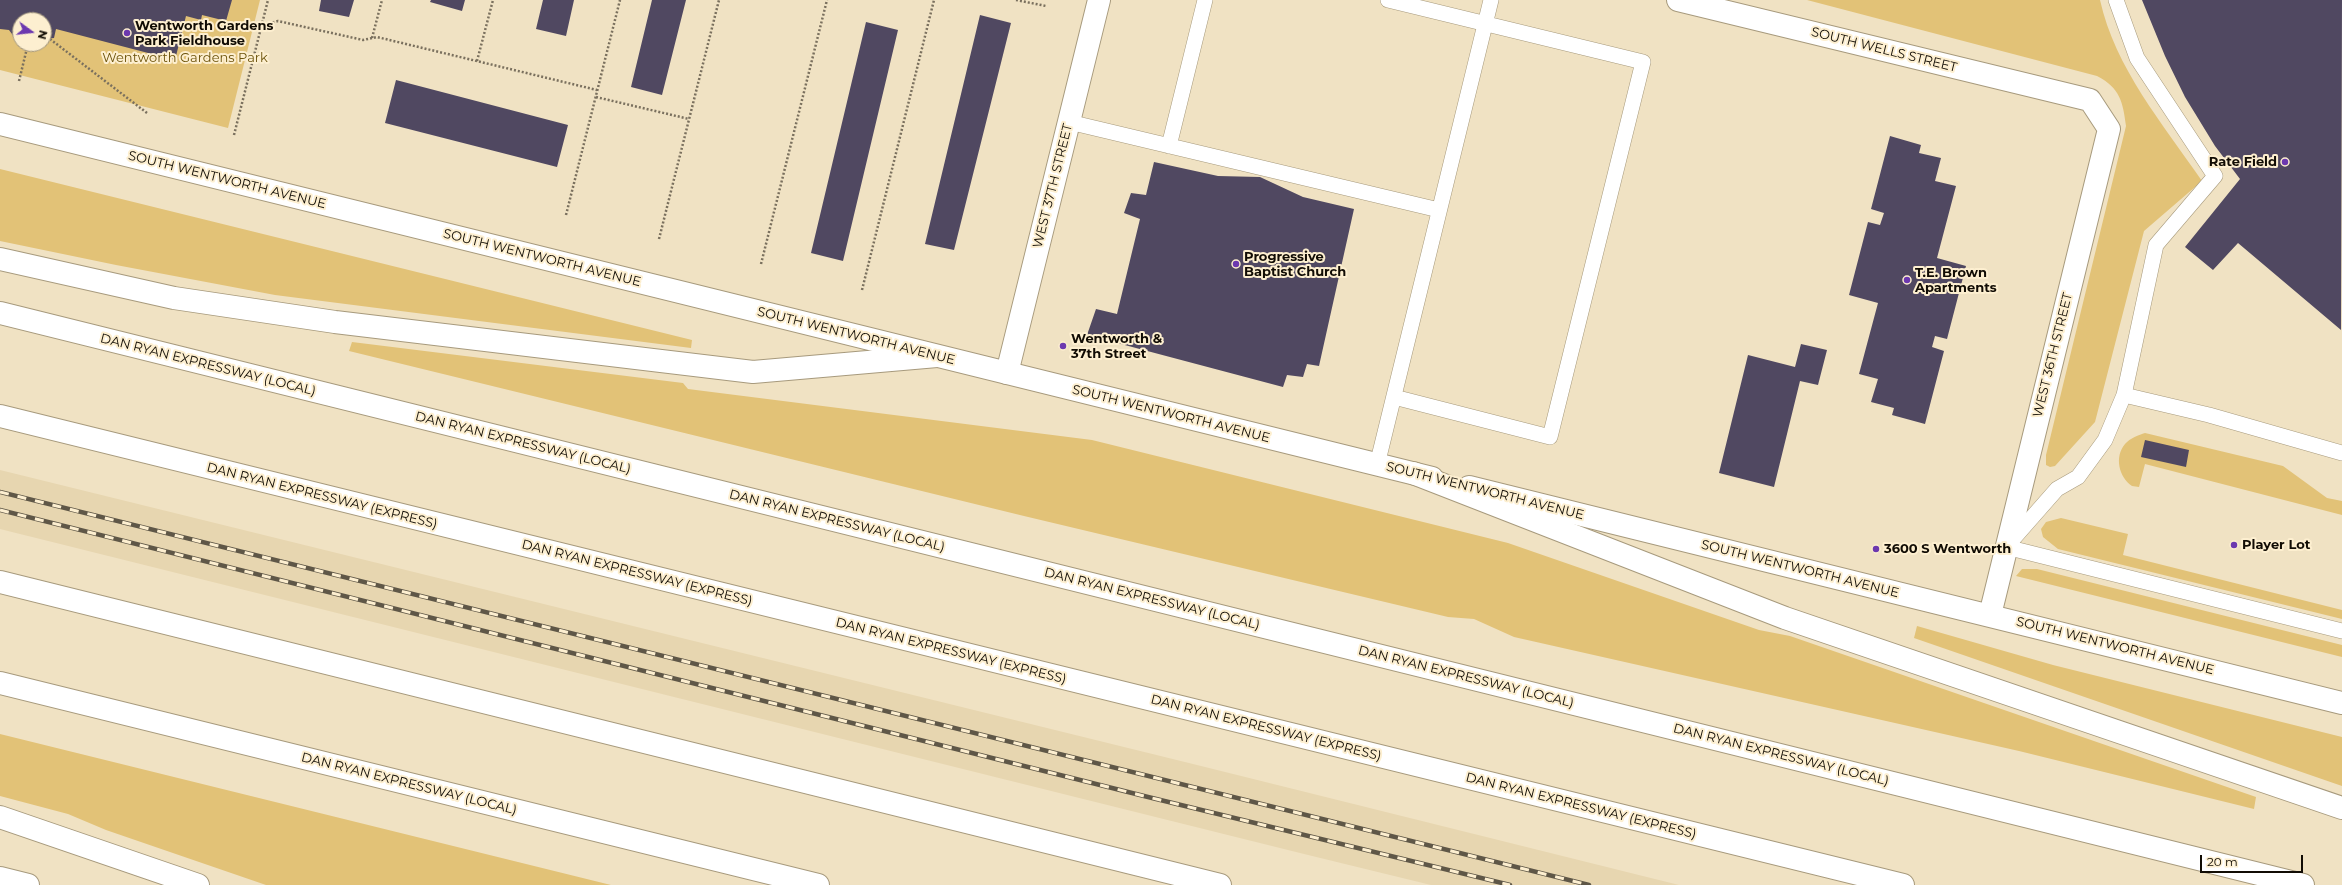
<!DOCTYPE html>
<style>
body{margin:0}
#map{position:relative;width:2342px;height:885px;overflow:hidden;background:#f0e2c3;font-family:Montserrat,sans-serif}
canvas{display:block}
.north{position:absolute;left:12px;top:12px;width:40px;height:40px;box-sizing:border-box;background:#fdefd0;border:1px solid #9f947e;border-radius:50%;rotate:105deg;font-size:11px;font-weight:700;line-height:16px;text-align:center;color:#110c04}
.north::after{content:'';display:block;margin:auto;width:14px;height:18px;background:#6c38af;clip-path:polygon(50% 0,100% 100%,50% 72%,0 100%)}
.scale{position:absolute;left:2200px;top:855px;width:103px;height:18px;box-sizing:border-box;border:2px solid #110c04;border-top:0;padding-left:5px;font-size:12px;line-height:14px;white-space:nowrap;color:#110c04;-webkit-text-stroke:3px #fdefd0;paint-order:stroke}
</style>
<div id="map">
<canvas width="2342" height="885"></canvas>
<div class="north">N</div>
<div class="scale">20 m</div>
</div>
<script>
const c = document.querySelector('canvas').getContext('2d');
c.lineJoin = 'round';
function fillPath(path, color) {
  c.fillStyle = color;
  c.fill(path, 'evenodd');
}
function strokePath(path, color, width, dash) {
  c.strokeStyle = color;
  c.lineWidth = width;
  c.lineCap = dash ? 'butt' : 'round';
  c.setLineDash(dash || []);
  c.stroke(path);
}
function label(font, color, halo, rows, align = 'center') {
  c.font = font + ' Montserrat,sans-serif';
  c.lineWidth = 4;
  c.setLineDash([]);
  c.textBaseline = 'middle';
  c.strokeStyle = halo;
  c.fillStyle = color;
  for (const [text, x, y, turn = 0] of rows) {
    c.save();
    c.translate(x, y);
    c.rotate((+turn || 0) * Math.PI / 180);
    c.textAlign = isNaN(turn) ? turn : align;
    if (halo) c.strokeText(text, 0, 0);
    c.fillText(text, 0, 0);
    c.restore();
  }
}
fillPath(new Path2D(`
 M0,470L1193,764L1679,885H1431L1304,854L0,529Z`), '#e7d6b0');
fillPath(new Path2D(`
 M0,0H260L228,128L0,70ZM20,20H44V44H20Z
 M1807,0H2100C2115,68 2163,124 2202,181L2144,231L2095,422L2055,466L2050,467L2046,465V455L2126,126C2123,102 2120,88 2097,76Z
 M0,169L692,340L691,348L275,295L116,265L0,241Z
 M352,342L683,383L688,389L1092,440L1508,543L1759,630L1790,636L2256,797L2254,809L2019,751L1514,637L1474,619L1448,617L1024,516L349,351Z
 M2145,433L2283,466L2327,498L2342,501V515L2145,464L2139,487L2132,486C2119,477 2114,457 2125,444C2130,438 2139,435 2145,433Z
 M2061,518L2128,534L2123,555L2342,610V619L2058,549L2043,537L2041,529L2046,522Z
 M2022,569H2037L2342,645V657L2016,576Z
 M1917,626L2053,665L2342,737V786L1914,638Z
 M0,734L611,885H266L106,830L68,814L0,796Z`), '#e2c277');
fillPath(new Path2D(`
 M0,0H232L226,21L202,15L201,20L186,16L175,60L56,29L54,38L44,39V20H20V38H15L9,30L0,29Z
 M321,0H354L349,17L319,11Z
 M431,0H465L462,11L430,2Z
 M543,0H574L566,36L536,29Z
 M652,0H686L662,95L631,87Z
 M2142,0H2342L2341,330L2238,243L2213,270L2185,247L2240,179L2215,146L2185,97L2165,56Z
 M980,15L1011,23L954,250L925,244Z
 M866,22L898,30L843,261L811,253Z
 M396,80L568,125L557,167L385,123Z
 M1890,136L1921,145L1919,153L1941,158L1935,181L1956,186L1937,258L1966,266L1947,339L1935,336L1932,347L1944,351L1925,424L1892,415L1894,408L1871,402L1878,379L1859,374L1878,303L1849,295L1868,222L1880,225L1884,213L1871,209Z
 M1154,162L1218,176L1260,177L1303,197L1354,209L1319,366L1307,364L1303,377L1287,375L1283,387L1087,335L1096,309L1117,314L1140,219L1124,213L1131,193L1146,195Z
 M1801,344L1827,350L1818,385L1800,381L1774,487L1719,473L1748,355L1795,367Z
 M2145,440L2189,450L2186,467L2141,457Z`), '#504861');
const lane = new Path2D(`
 M1388,0L1643,62L1550,437L1394,397
 M2116,0L2137,58L2215,176L2156,245L2124,395L2105,440L2078,477L2057,489L2006,547L2342,631
 M1069,122L1439,210
 M1169,146L1205,0
 M2124,395L2209,415L2342,453
 M1377,465L1491,0`);
const street = new Path2D(`
 M1678,0L2090,100L2109,129L1990,615
 M1007,373L1099,0`);
const secondary = new Path2D(`
 M0,124L1432,478
 M1469,487L2342,703
 M0,878L28,885`);
const highway = new Path2D(`
 M0,259L174,298L335,322L753,372L937,356
 M0,313L2303,885
 M0,416L1903,885
 M1413,473L1785,618L2342,808
 M0,582L1220,885
 M0,683L818,885
 M0,817L198,885`);
strokePath(lane, '#a79a7d', 16);
strokePath(street, '#a79a7d', 24);
strokePath(secondary, '#a79a7d', 24);
strokePath(highway, '#a79a7d', 24);
strokePath(new Path2D(`
 M1016,0L1046,6
 M261,26L278,21L363,40L377,37L597,90
 M372,38L382,0
 M50,39L147,113
 M477,61L493,0
 M19,81L28,44
 M596,97L689,119
 M234,135L268,0
 M566,215L620,0
 M659,239L719,0
 M761,264L827,0
 M862,290L934,0`), '#7a705e', 2.5, [2, 2]);
strokePath(lane, '#fff', 15);
strokePath(street, '#fff', 22);
strokePath(secondary, '#fff', 22);
strokePath(highway, '#fff', 22);
const rail = new Path2D(`
 M0,492L1589,885
 M0,510L1148,797L1510,885`);
strokePath(rail, '#5f5747', 4.5);
strokePath(rail, '#fdefd0', 3, [9]);
for (const [x, y, r, color] of [
 [127,33,4,"#6c38af"],
 [2285,162,4,"#6c38af"],
 [1236,264,4,"#6c38af"],
 [1907,280,4,"#6c38af"],
 [1063,346,4,"#6c38af"],
 [2234,545,4,"#6c38af"],
 [1876,549,4,"#6c38af"]
]) {
  const dot = new Path2D();
  dot.arc(x, y, r, 0, 2 * Math.PI);
  c.fillStyle = color;
  c.fill(dot);
  strokePath(dot, '#fdefd0', 1.5);
}
label('bold 13px', '#110c04', '#fdefd0', [
 ["Wentworth Gardens",135,26],
 ["Park Fieldhouse",135,41],
 ["Rate Field",2277,162,"right"],
 ["Progressive",1244,257],
 ["Baptist Church",1244,272],
 ["T.E. Brown",1915,273],
 ["Apartments",1915,288],
 ["Wentworth &",1071,339],
 ["37th Street",1071,354],
 ["Player Lot",2242,545],
 ["3600 S Wentworth",1884,549]
], 'left');
label('13px', '#110c04', '#fdefd0', [
 ["SOUTH WELLS STREET",1884,50,14],
 ["SOUTH WENTWORTH AVENUE",227,180,14],
 ["WEST 37TH STREET",1053,186,-76],
 ["SOUTH WENTWORTH AVENUE",542,258,14],
 ["SOUTH WENTWORTH AVENUE",856,336,14],
 ["WEST 36TH STREET",2053,355,-76],
 ["DAN RYAN EXPRESSWAY (LOCAL)",208,365,14],
 ["SOUTH WENTWORTH AVENUE",1171,414,14],
 ["DAN RYAN EXPRESSWAY (LOCAL)",523,443,14],
 ["SOUTH WENTWORTH AVENUE",1485,491,14],
 ["DAN RYAN EXPRESSWAY (EXPRESS)",322,496,14],
 ["DAN RYAN EXPRESSWAY (LOCAL)",837,521,14],
 ["SOUTH WENTWORTH AVENUE",1800,569,14],
 ["DAN RYAN EXPRESSWAY (EXPRESS)",637,573,14],
 ["DAN RYAN EXPRESSWAY (LOCAL)",1152,599,14],
 ["SOUTH WENTWORTH AVENUE",2115,646,14],
 ["DAN RYAN EXPRESSWAY (EXPRESS)",951,651,14],
 ["DAN RYAN EXPRESSWAY (LOCAL)",1466,677,14],
 ["DAN RYAN EXPRESSWAY (EXPRESS)",1266,728,14],
 ["DAN RYAN EXPRESSWAY (LOCAL)",1781,755,14],
 ["DAN RYAN EXPRESSWAY (LOCAL)",409,784,14],
 ["DAN RYAN EXPRESSWAY (EXPRESS)",1581,806,14]
]);
label('13px', '#6c530b', '#fdefd0', [
 ["Wentworth Gardens Park",185,58]
]);
</script>
